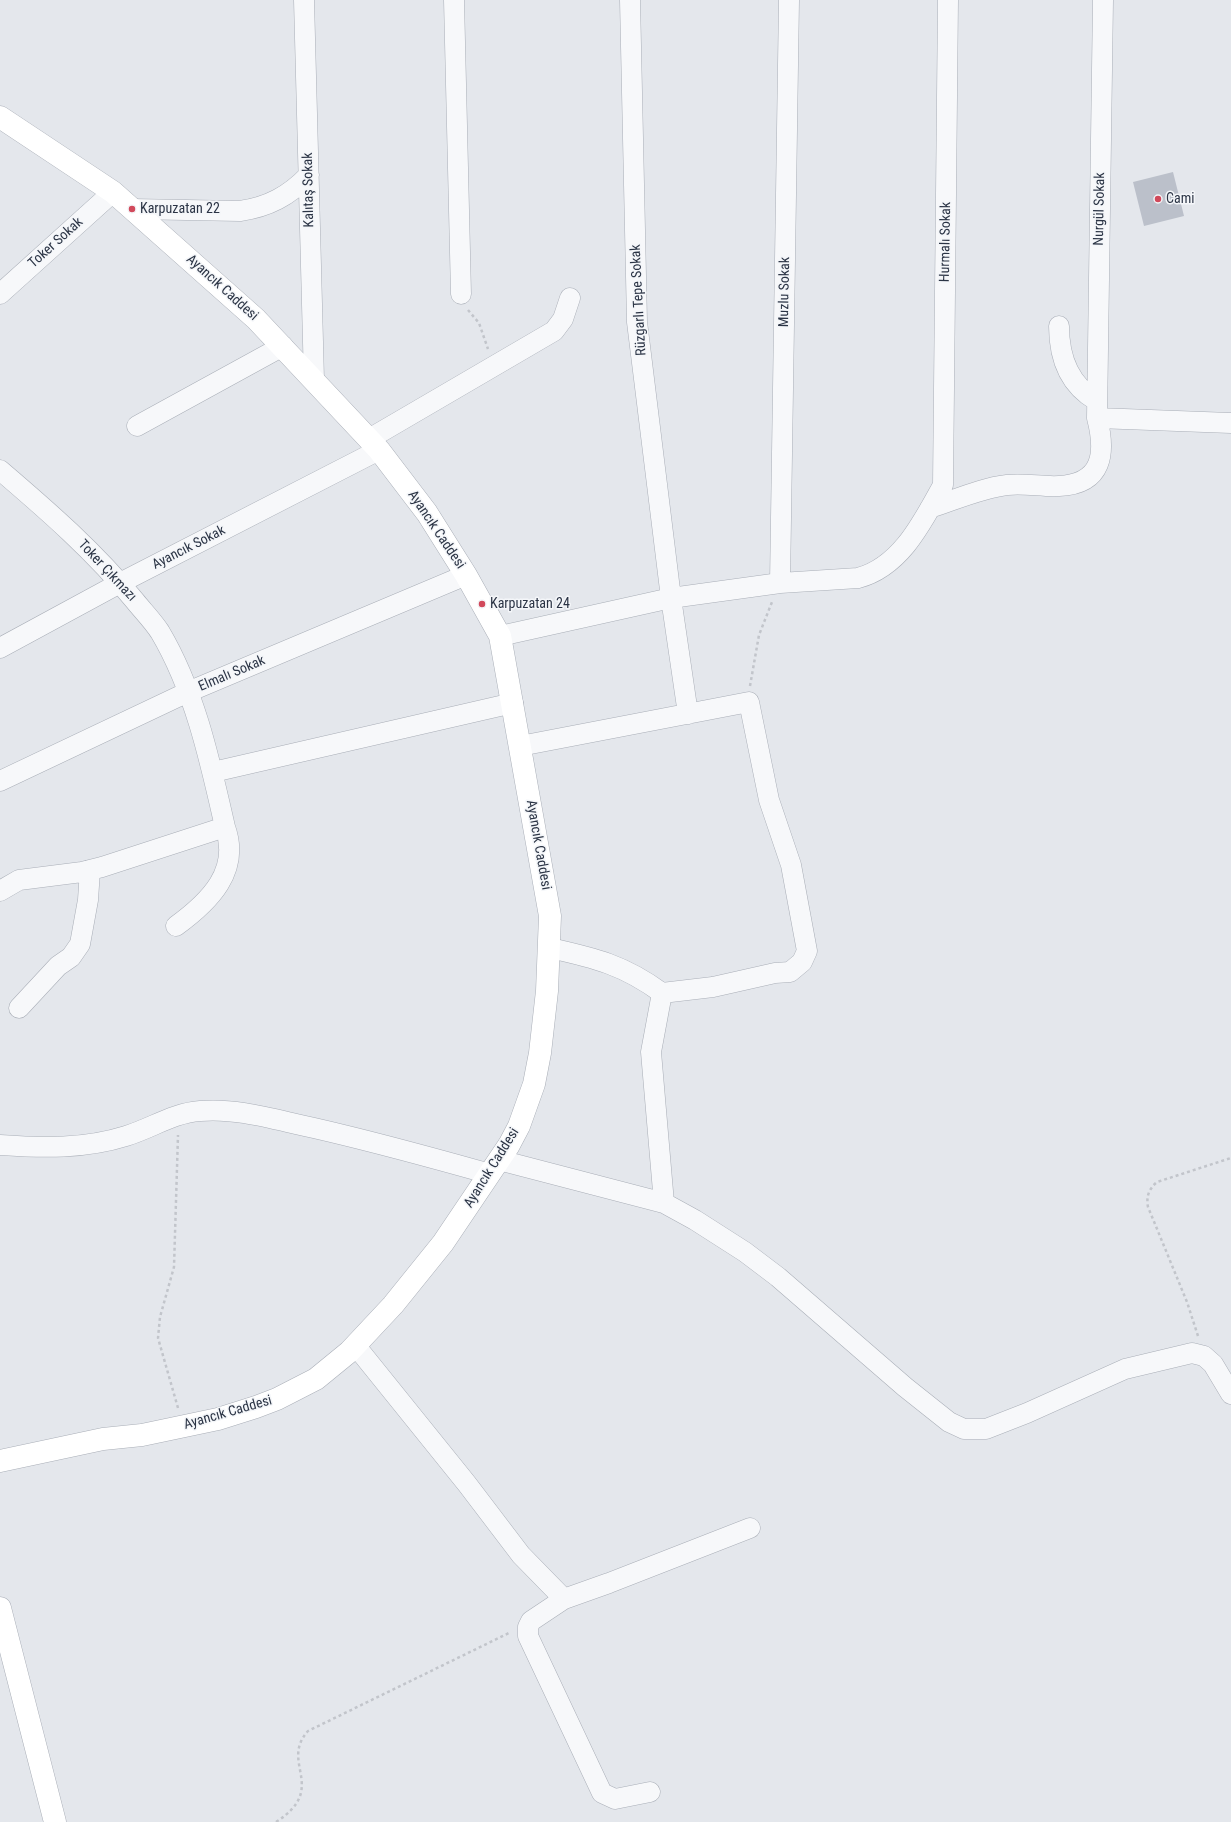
<!DOCTYPE html>
<meta charset="utf-8">
<style>
body{margin:0}
canvas{display:block;background:#e4e7ec}
</style>
<canvas width="1231" height="1822"></canvas>
<script>
const c = document.querySelector('canvas').getContext('2d');
c.lineJoin = 'round';
function fillPath(path, color) {
  c.fillStyle = color;
  c.fill(path, 'evenodd');
}
function strokePath(path, color, width, dash) {
  c.strokeStyle = color;
  c.lineWidth = width;
  c.lineCap = dash ? 'butt' : 'round';
  c.setLineDash(dash || []);
  c.stroke(path);
}
function label(font, color, halo, rows, align = 'center') {
  c.font = font + ' "Roboto Condensed",sans-serif';
  c.lineWidth = 3;
  c.setLineDash([]);
  c.textBaseline = 'middle';
  c.strokeStyle = halo;
  c.fillStyle = color;
  for (const [text, x, y, turn = 0] of rows) {
    c.save();
    c.translate(x, y);
    c.rotate((+turn || 0) * Math.PI / 180);
    c.textAlign = isNaN(turn) ? turn : align;
    if (halo) c.strokeText(text, 0, 0);
    c.fillText(text, 0, 0);
    c.restore();
  }
}
fillPath(new Path2D(`
 M1173,172L1184,216L1144,226L1133,182Z`), '#bbc0ca');
const street = new Path2D(`
 M304,0L314,380
 M454,0L461,294
 M630,0L637,322L671,598L688,714
 M132,209L240,211C268,207 289,196 309,175
 M0,294L113,192
 M1059,326C1059,357 1069,385 1097,401
 M1097,418L1231,423
 M137,426L283,346
 M369,439L554,331L563,319L570,298
 M0,470C48,511 95,552 135,601C143,611 153,621 160,632C195,691 210,761 225,827L102,867L82,872L19,880L0,891
 M930,508C955,500 981,488 1007,485C1025,483 1042,487 1059,486C1103,484 1106,453 1097,418L1103,0
 M780,583L789,0
 M500,636L671,598L780,583L858,578C901,567 923,521 943,485L948,0
 M0,648L120,583L379,450
 M520,746L749,702L769,800L791,865L807,951L802,962L790,972L775,973L713,987L662,993L651,1052L664,1203
 M213,772L513,703
 M0,781L188,692L466,575
 M176,926C209,902 241,871 225,827
 M550,948C595,958 624,965 662,993
 M19,1008L58,966L71,957L80,944L88,900L90,870
 M0,1145C43,1148 85,1149 126,1136C152,1128 173,1113 200,1111C232,1108 266,1117 296,1124C361,1138 426,1156 490,1174
 M499,1160L664,1203L695,1220L745,1252L778,1277L905,1387L949,1422L964,1429H986L1027,1413L1125,1369L1192,1353L1204,1356L1213,1364L1231,1394
 M355,1345L467,1484L521,1555L564,1599
 M650,1792L615,1799L602,1793L528,1636V1627L531,1621L564,1599L609,1583L750,1528`);
const secondary = new Path2D(`
 M0,117L113,192L256,319L379,450L427,513L466,575L500,636L550,916L547,991L540,1053L534,1084L519,1126L509,1145L443,1243L393,1305L349,1352L316,1379L277,1399L256,1407L218,1419L142,1435L103,1439L0,1461
 M0,1608L55,1822`);
strokePath(street, '#a9aeb7', 21);
strokePath(secondary, '#a9aeb7', 23);
strokePath(new Path2D(`
 M468,310L479,323L488,349
 M750,686L759,635L772,602
 M1198,1336L1187,1302L1148,1207C1146,1196 1149,1189 1157,1182L1231,1158
 M178,1408L158,1338L160,1317L174,1267L178,1135
 M276,1822C329,1788 279,1763 308,1731L511,1632`), '#c2c5cb', 2.5, [3, 3]);
strokePath(street, '#f7f8fa', 20);
strokePath(secondary, '#fff', 22);
for (const [x, y, r, color] of [
 [1158,199,4,"#d1495b"],
 [132,209,4,"#d1495b"],
 [482,604,4,"#d1495b"]
]) {
  const dot = new Path2D();
  dot.arc(x, y, r, 0, 2 * Math.PI);
  c.fillStyle = color;
  c.fill(dot);
  strokePath(dot, '#f4f6f9', 1.5);
}
label('14px', '#2b3445', '#f4f6f9', [
 ["Kalıtaş Sokak",309,190,-91],
 ["Nurgül Sokak",1100,209,-89],
 ["Hurmalı Sokak",946,242,-89],
 ["Toker Sokak",56,243,-42],
 ["Ayancık Caddesi",222,288,42],
 ["Muzlu Sokak",785,292,-89],
 ["Rüzgarlı Tepe Sokak",639,300,-93],
 ["Ayancık Caddesi",436,530,56],
 ["Ayancık Sokak",189,548,-27],
 ["Toker Çıkmazı",107,571,47],
 ["Elmalı Sokak",232,674,-23],
 ["Ayancık Caddesi",538,845,80],
 ["Ayancık Caddesi",492,1168,-58],
 ["Ayancık Caddesi",228,1413,-16]
]);
label('14px', '#2b3445', '#f4f6f9', [
 ["Cami",1166,199],
 ["Karpuzatan 22",140,209],
 ["Karpuzatan 24",490,604]
], 'left');
</script>
